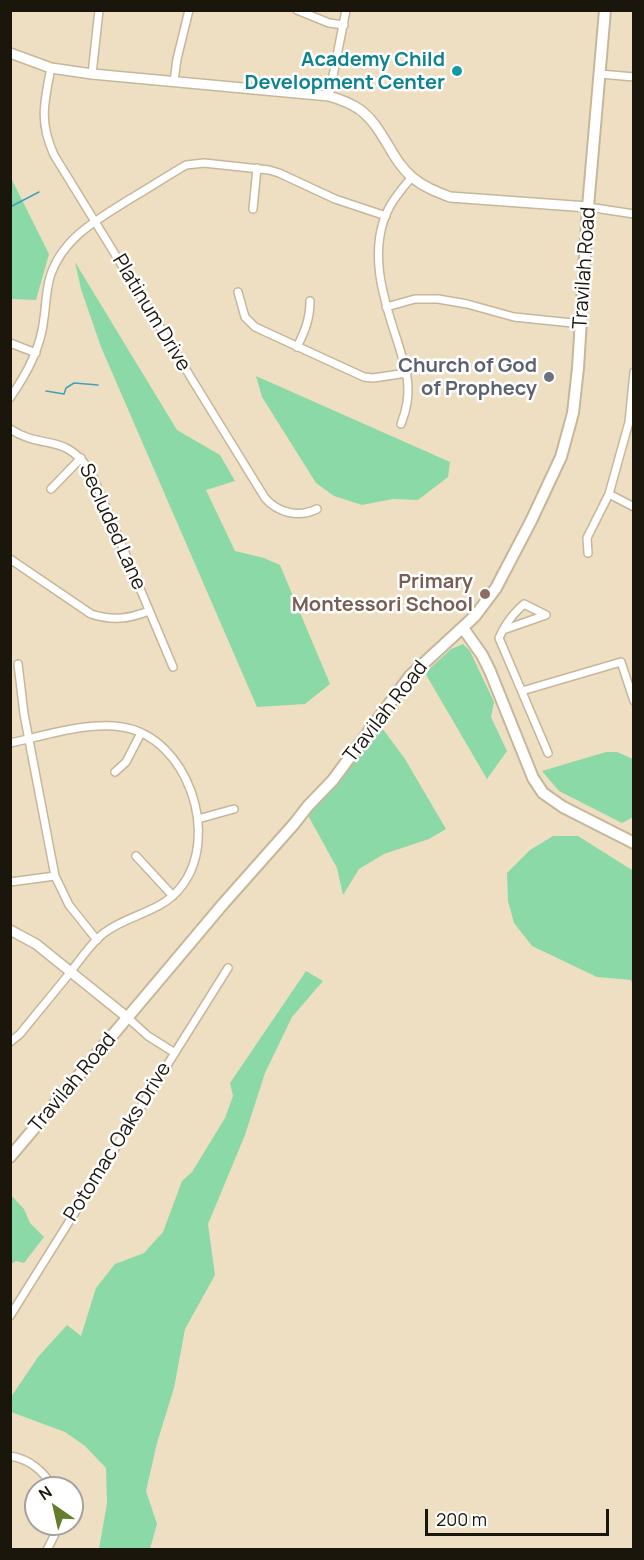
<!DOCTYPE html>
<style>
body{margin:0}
#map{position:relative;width:644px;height:1560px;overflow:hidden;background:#eedfc2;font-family:Manrope,sans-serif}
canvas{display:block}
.frame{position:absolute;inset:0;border:12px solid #1b160c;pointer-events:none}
.north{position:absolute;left:24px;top:1476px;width:60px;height:60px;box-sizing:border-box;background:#fff;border:2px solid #a4a29e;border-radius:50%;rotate:326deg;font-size:16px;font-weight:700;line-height:24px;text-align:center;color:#1b160c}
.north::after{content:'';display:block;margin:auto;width:21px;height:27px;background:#677d2e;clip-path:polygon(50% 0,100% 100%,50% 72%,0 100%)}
.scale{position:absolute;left:425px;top:1509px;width:184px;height:27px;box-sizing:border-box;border:3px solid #1b160c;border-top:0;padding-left:8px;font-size:18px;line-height:21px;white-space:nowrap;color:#1b160c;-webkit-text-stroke:4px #fff;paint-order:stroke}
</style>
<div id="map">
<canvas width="644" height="1560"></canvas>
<div class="frame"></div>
<div class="north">N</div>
<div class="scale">200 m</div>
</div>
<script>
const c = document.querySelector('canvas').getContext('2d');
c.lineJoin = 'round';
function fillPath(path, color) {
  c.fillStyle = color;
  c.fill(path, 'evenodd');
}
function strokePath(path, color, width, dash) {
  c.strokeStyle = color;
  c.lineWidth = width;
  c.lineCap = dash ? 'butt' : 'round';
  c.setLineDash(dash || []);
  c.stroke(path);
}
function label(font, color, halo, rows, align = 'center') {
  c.font = font + ' Manrope,sans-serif';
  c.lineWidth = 5;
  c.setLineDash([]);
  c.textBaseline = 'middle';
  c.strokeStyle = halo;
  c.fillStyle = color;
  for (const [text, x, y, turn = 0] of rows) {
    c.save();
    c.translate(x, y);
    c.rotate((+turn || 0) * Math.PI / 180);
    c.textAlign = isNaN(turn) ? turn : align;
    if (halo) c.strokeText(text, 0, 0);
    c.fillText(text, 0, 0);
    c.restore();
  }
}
fillPath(new Path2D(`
 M11,178L49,254L36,300L11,299Z
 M75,262L177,430L220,455L235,481L206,490L235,551L264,558L280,565L330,684L305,704L257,707L101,347L81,289Z
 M256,376L450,462L448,477L418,500L393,499L362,505L334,496L316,483L262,397Z
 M463,644L470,651L494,702L491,717L507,751L487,779L425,673L451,649Z
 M377,721L405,759L446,829L429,839L384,854L359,869L343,895L337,868L305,810Z
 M606,752H617L633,759V817L622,823L559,791L542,771Z
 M553,836H578L632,870L633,869V987L631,980L597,977L532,946L514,923L508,901L507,873L530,850Z
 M306,971L323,981L292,1017L265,1073L245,1135L208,1224L215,1275L185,1329L174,1388L157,1443L146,1491L157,1524L150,1549H99L107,1503L106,1468L85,1446L65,1432L11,1412V1397L38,1357L67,1325L81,1336L96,1288L115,1264L144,1253L163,1232L182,1181L192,1172L225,1118L233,1096L230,1083Z
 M10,1194L24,1209L30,1223L44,1237L24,1263L16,1261L11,1264Z`), '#8cd9a8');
strokePath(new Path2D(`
 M10,207L39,192
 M46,391L64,394L66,388L74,383L98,385`), '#3fa2b8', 1.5);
const minor = new Path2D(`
 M297,10L329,23L344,25
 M51,68C44,103 39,122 54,155L265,498C278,513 299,518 317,509
 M92,74L99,10
 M600,74L634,77
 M174,81L177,59L189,10
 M329,96L346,10
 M588,207L634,214
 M253,209L257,168
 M238,292L245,317L255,327L364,377L373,378L407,373
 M386,307L415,299H438L467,304L514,317L582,324
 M10,343L36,353
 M297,347C305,331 310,319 310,301
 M10,398C27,373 41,348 44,318C46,304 46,291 50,277C62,238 98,219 130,199C149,188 167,176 186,165L204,163L269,170L279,173L335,199L386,216
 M401,424C414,391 407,372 397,340C383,298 367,248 390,206C396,196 404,186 412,177
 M10,429C44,451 63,431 91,472L173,667
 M51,489L81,458
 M609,494L634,507
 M588,553L587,538L609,494L629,422L634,372
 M10,559L91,614C113,621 128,619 149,611
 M503,630L546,615L524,604C512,615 506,623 499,638L548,753
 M18,664L24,714L55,876L69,905L97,940
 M522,691L621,662L634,701
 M10,743C44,736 88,721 122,727C188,737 221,837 181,887C161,913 129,914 104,933C90,944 80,960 69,974C53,994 36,1014 20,1034L10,1042
 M115,772L126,762L141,733
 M198,819L234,809
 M136,856L173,896
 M10,882L55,876
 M128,1018L148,1036L175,1053
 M10,1316L228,968
 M10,1456C29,1459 44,1471 53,1488
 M47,1550L55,1534L57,1524`);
const tertiary = new Path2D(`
 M10,53L51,68L92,74L329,96C339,99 350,103 359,109C384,127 390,159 413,178C424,187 437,192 450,197L588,207
 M10,930L36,944L128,1018`);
const secondary = new Path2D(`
 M463,628L482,655L490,671L533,778L543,793L563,807L634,843
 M10,1157L223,904L294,824L308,806L333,780L410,676L475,616L496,588L531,521L561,457L573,413L578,368L588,207L605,10`);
strokePath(minor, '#c6b79b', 10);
strokePath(tertiary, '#c6b79b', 12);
strokePath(secondary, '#c6b79b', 14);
strokePath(minor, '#fff', 7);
strokePath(tertiary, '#fff', 9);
strokePath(secondary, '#fff', 10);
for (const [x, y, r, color] of [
 [457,71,6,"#0f9aa8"],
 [549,377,6,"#6b7280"],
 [485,594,6,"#8d6e63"]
]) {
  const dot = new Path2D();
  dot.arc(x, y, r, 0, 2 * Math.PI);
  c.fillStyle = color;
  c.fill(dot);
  strokePath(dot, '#fff', 2);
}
label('bold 20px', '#0d838f', '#fff', [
 ["Academy Child",445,60],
 ["Development Center",445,83]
], 'right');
label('20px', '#1b160c', '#fff', [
 ["Travilah Road",585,268,-86],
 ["Platinum Drive",151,313,59],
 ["Secluded Lane",112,527,66],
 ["Travilah Road",386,712,-52],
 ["Travilah Road",73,1083,-50],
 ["Potomac Oaks Drive",118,1142,-58]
]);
label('bold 20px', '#5b616d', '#fff', [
 ["Church of God",537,366],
 ["of Prophecy",537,389]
], 'right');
label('bold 20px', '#785e54', '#fff', [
 ["Primary",473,582],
 ["Montessori School",473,605]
], 'right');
</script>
